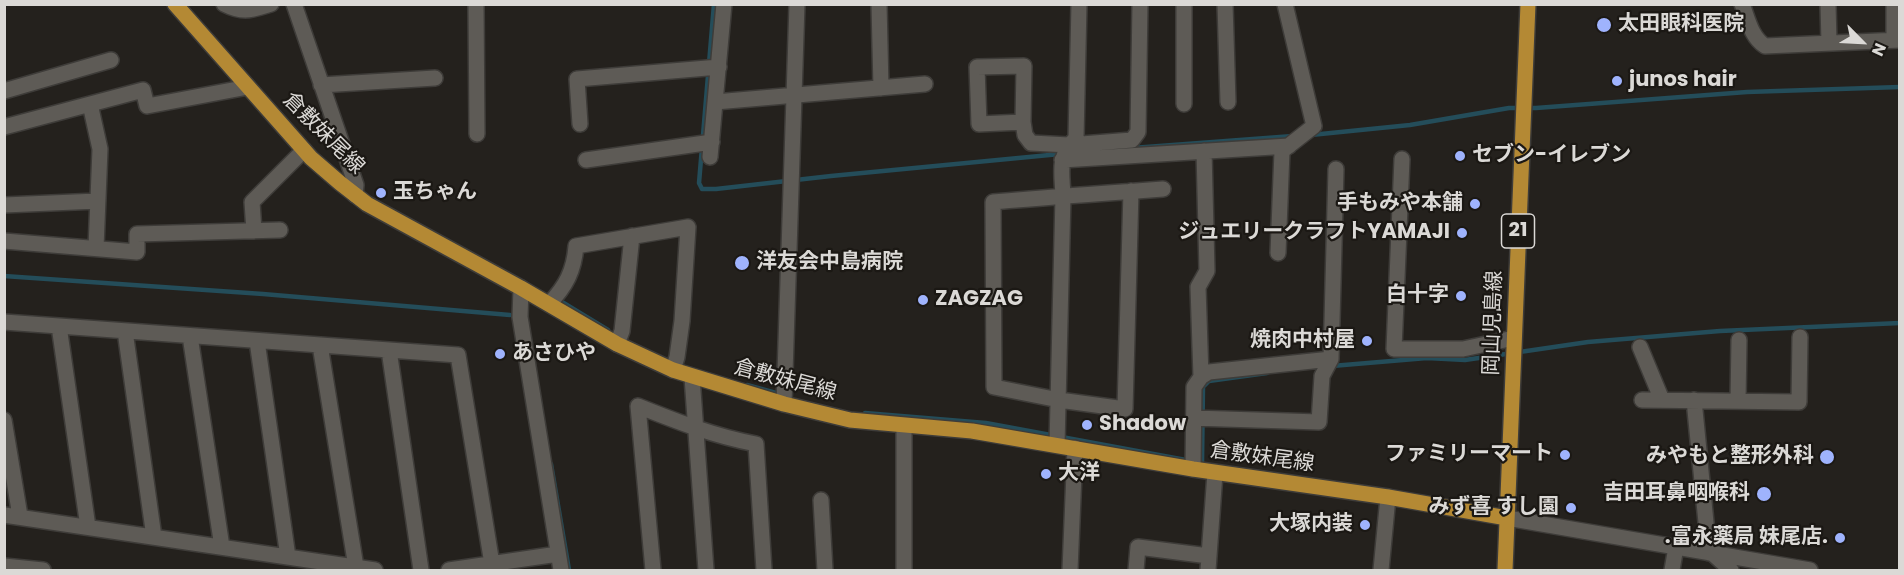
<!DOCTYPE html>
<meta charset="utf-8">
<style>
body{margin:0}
#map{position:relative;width:1904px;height:575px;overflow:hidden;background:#24211d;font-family:Poppins,sans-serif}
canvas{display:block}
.frame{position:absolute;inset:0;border:6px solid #dbd9d6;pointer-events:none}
.north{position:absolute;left:1832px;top:12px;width:60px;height:60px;-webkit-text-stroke:4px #1b1814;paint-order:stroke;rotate:114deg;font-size:16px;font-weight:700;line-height:24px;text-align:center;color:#dbd9d6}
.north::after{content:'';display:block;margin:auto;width:21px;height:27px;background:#dbd9d6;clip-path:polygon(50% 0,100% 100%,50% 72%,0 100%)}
</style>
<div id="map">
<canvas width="1904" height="575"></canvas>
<div class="frame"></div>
<div class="north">N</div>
</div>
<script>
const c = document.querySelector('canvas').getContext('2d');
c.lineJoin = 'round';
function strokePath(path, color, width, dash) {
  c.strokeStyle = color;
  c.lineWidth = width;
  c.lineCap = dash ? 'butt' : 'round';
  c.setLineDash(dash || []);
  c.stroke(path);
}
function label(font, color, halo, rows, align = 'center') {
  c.font = font + ' Poppins,"Noto Sans JP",sans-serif';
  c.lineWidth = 4.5;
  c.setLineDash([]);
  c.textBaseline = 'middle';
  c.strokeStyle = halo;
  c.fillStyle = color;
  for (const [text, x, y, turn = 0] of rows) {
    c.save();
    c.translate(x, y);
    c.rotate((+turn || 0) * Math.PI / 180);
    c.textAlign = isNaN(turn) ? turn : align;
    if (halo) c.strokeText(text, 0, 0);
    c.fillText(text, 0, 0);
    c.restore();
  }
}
strokePath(new Path2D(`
 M714,4L699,183L702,189H716L831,176L1060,154
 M1311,135L1410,125L1509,108H1536L1747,92L1900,87
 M1119,149L1293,136
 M4,276L263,294L510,315
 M562,302L608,330
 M1332,366L1427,358L1465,360L1588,342L1720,331L1900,323
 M747,385L776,393
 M865,413L986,423L1202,463L1203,387L1209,381L1267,373
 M551,464L569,570`), '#244d5a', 4.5);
const minor = new Path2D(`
 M224,4C244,14 251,10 271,4
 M294,4L356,185L355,195
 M476,4L477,134
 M879,4L881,88
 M1225,4L1228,102
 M1742,4C1748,19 1751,37 1765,46L1900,40
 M1828,4L1829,43
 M1894,4V40
 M321,85L435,78
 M4,91L111,60
 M715,102L925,84
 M90,104L100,149L96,248
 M1184,104V4
 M1023,122L979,124L977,67L1024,66L1023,122L1025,135L1031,143L1069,145L1132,140L1138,132L1140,4
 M580,124L577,79L719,67
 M4,127L143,90L147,106L248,87
 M710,157L724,4
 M1402,159L1394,349H1463L1514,338
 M586,160L712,142
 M1062,160L1289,146
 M1131,191L1125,409L1059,400L994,387L993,202C1050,197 1106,193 1163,189
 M4,205L98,201
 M254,231L252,202L304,150
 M4,241L137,252V234L280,230
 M1278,253L1282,151L1314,126L1285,4
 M521,288L520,317L561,570
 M549,304C566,286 574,271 576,246L688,227L682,321L677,357L673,370
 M4,322L458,355L492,564
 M59,326L88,527
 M125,331L154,537
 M190,336L222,547
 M257,341L288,557
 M617,344L622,331L632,236
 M320,345L356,567
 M1640,347L1662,400
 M389,350L421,570
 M692,377L706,570
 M1201,377L1198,287L1207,271L1204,151
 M1642,400L1799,402L1800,337
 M1694,400L1709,553
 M1738,401L1739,340
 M784,404L797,4
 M1193,418L1319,422L1322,376L1331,359L1336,169
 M4,420L20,516
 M904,426V570
 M1057,445L1063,196C1062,171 1057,157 1076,138L1079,4
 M1193,469L1194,387L1201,377L1209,372L1331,359
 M821,500L825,570
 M4,515L375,570
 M1507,518L1810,570
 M1713,554L1731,570
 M4,566L43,570
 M449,570L558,554
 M653,570L638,406C678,422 714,436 756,444L764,570
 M1070,570L1075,448
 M1136,570L1138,547L1209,556
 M1208,570L1215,473
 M1381,570L1388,497
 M1672,570L1676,547`);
const major = new Path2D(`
 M175,4L311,158L340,183L367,204L521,288L617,344L673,370L784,404L850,420L972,431L1193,469L1388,497L1507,518
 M1505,570L1528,4`);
strokePath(minor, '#3e3c39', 18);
strokePath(major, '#3e3c39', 18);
strokePath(minor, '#5e5b56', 15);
strokePath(major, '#b48934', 15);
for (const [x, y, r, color] of [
 [1604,25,8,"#9fb3fd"],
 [1617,81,6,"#9fb3fd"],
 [1460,156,6,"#9fb3fd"],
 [381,193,6,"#9fb3fd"],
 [1475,204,6,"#9fb3fd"],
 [1462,233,6,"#9fb3fd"],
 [742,263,8,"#9fb3fd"],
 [1461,296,6,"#9fb3fd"],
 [923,300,6,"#9fb3fd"],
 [1367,341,6,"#9fb3fd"],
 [500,354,6,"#9fb3fd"],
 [1087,425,6,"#9fb3fd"],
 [1565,455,6,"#9fb3fd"],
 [1827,457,8,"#9fb3fd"],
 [1046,474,6,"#9fb3fd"],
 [1764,494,8,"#9fb3fd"],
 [1571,508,6,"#9fb3fd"],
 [1365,525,6,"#9fb3fd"],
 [1840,538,6,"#9fb3fd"]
]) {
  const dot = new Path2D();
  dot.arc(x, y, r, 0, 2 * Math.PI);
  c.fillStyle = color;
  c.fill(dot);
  strokePath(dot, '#1b1814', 2);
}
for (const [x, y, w] of [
 [1518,231,33]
]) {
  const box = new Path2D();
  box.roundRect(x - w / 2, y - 17, w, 34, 4.5);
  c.fillStyle = '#1b1814';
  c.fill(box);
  strokePath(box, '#dbd9d6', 1.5);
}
label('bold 20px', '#dbd9d6', null, [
 ["21",1518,231]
]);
label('bold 21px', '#dbd9d6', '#1b1814', [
 ["太田眼科医院",1618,25,"left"],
 ["junos hair",1629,81,"left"],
 ["セブン-イレブン",1472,156,"left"],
 ["玉ちゃん",393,193,"left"],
 ["手もみや本舗",1463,204],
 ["ジュエリークラフトYAMAJI",1450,233],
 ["洋友会中島病院",756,263,"left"],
 ["白十字",1449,296],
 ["ZAGZAG",935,300,"left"],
 ["焼肉中村屋",1355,341],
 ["あさひや",512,354,"left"],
 ["Shadow",1099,425,"left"],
 ["ファミリーマート",1553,455],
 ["みやもと整形外科",1814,457],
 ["大洋",1058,474,"left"],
 ["吉田耳鼻咽喉科",1750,494],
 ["みず喜 すし園",1559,508],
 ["大塚内装",1353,525],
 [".富永薬局 妹尾店.",1828,538]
], 'right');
label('21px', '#dbd9d6', '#1b1814', [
 ["倉敷妹尾線",323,134,45],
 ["岡山児島線",1494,323,-88],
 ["倉敷妹尾線",785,381,15],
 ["倉敷妹尾線",1262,458,8]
]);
</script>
